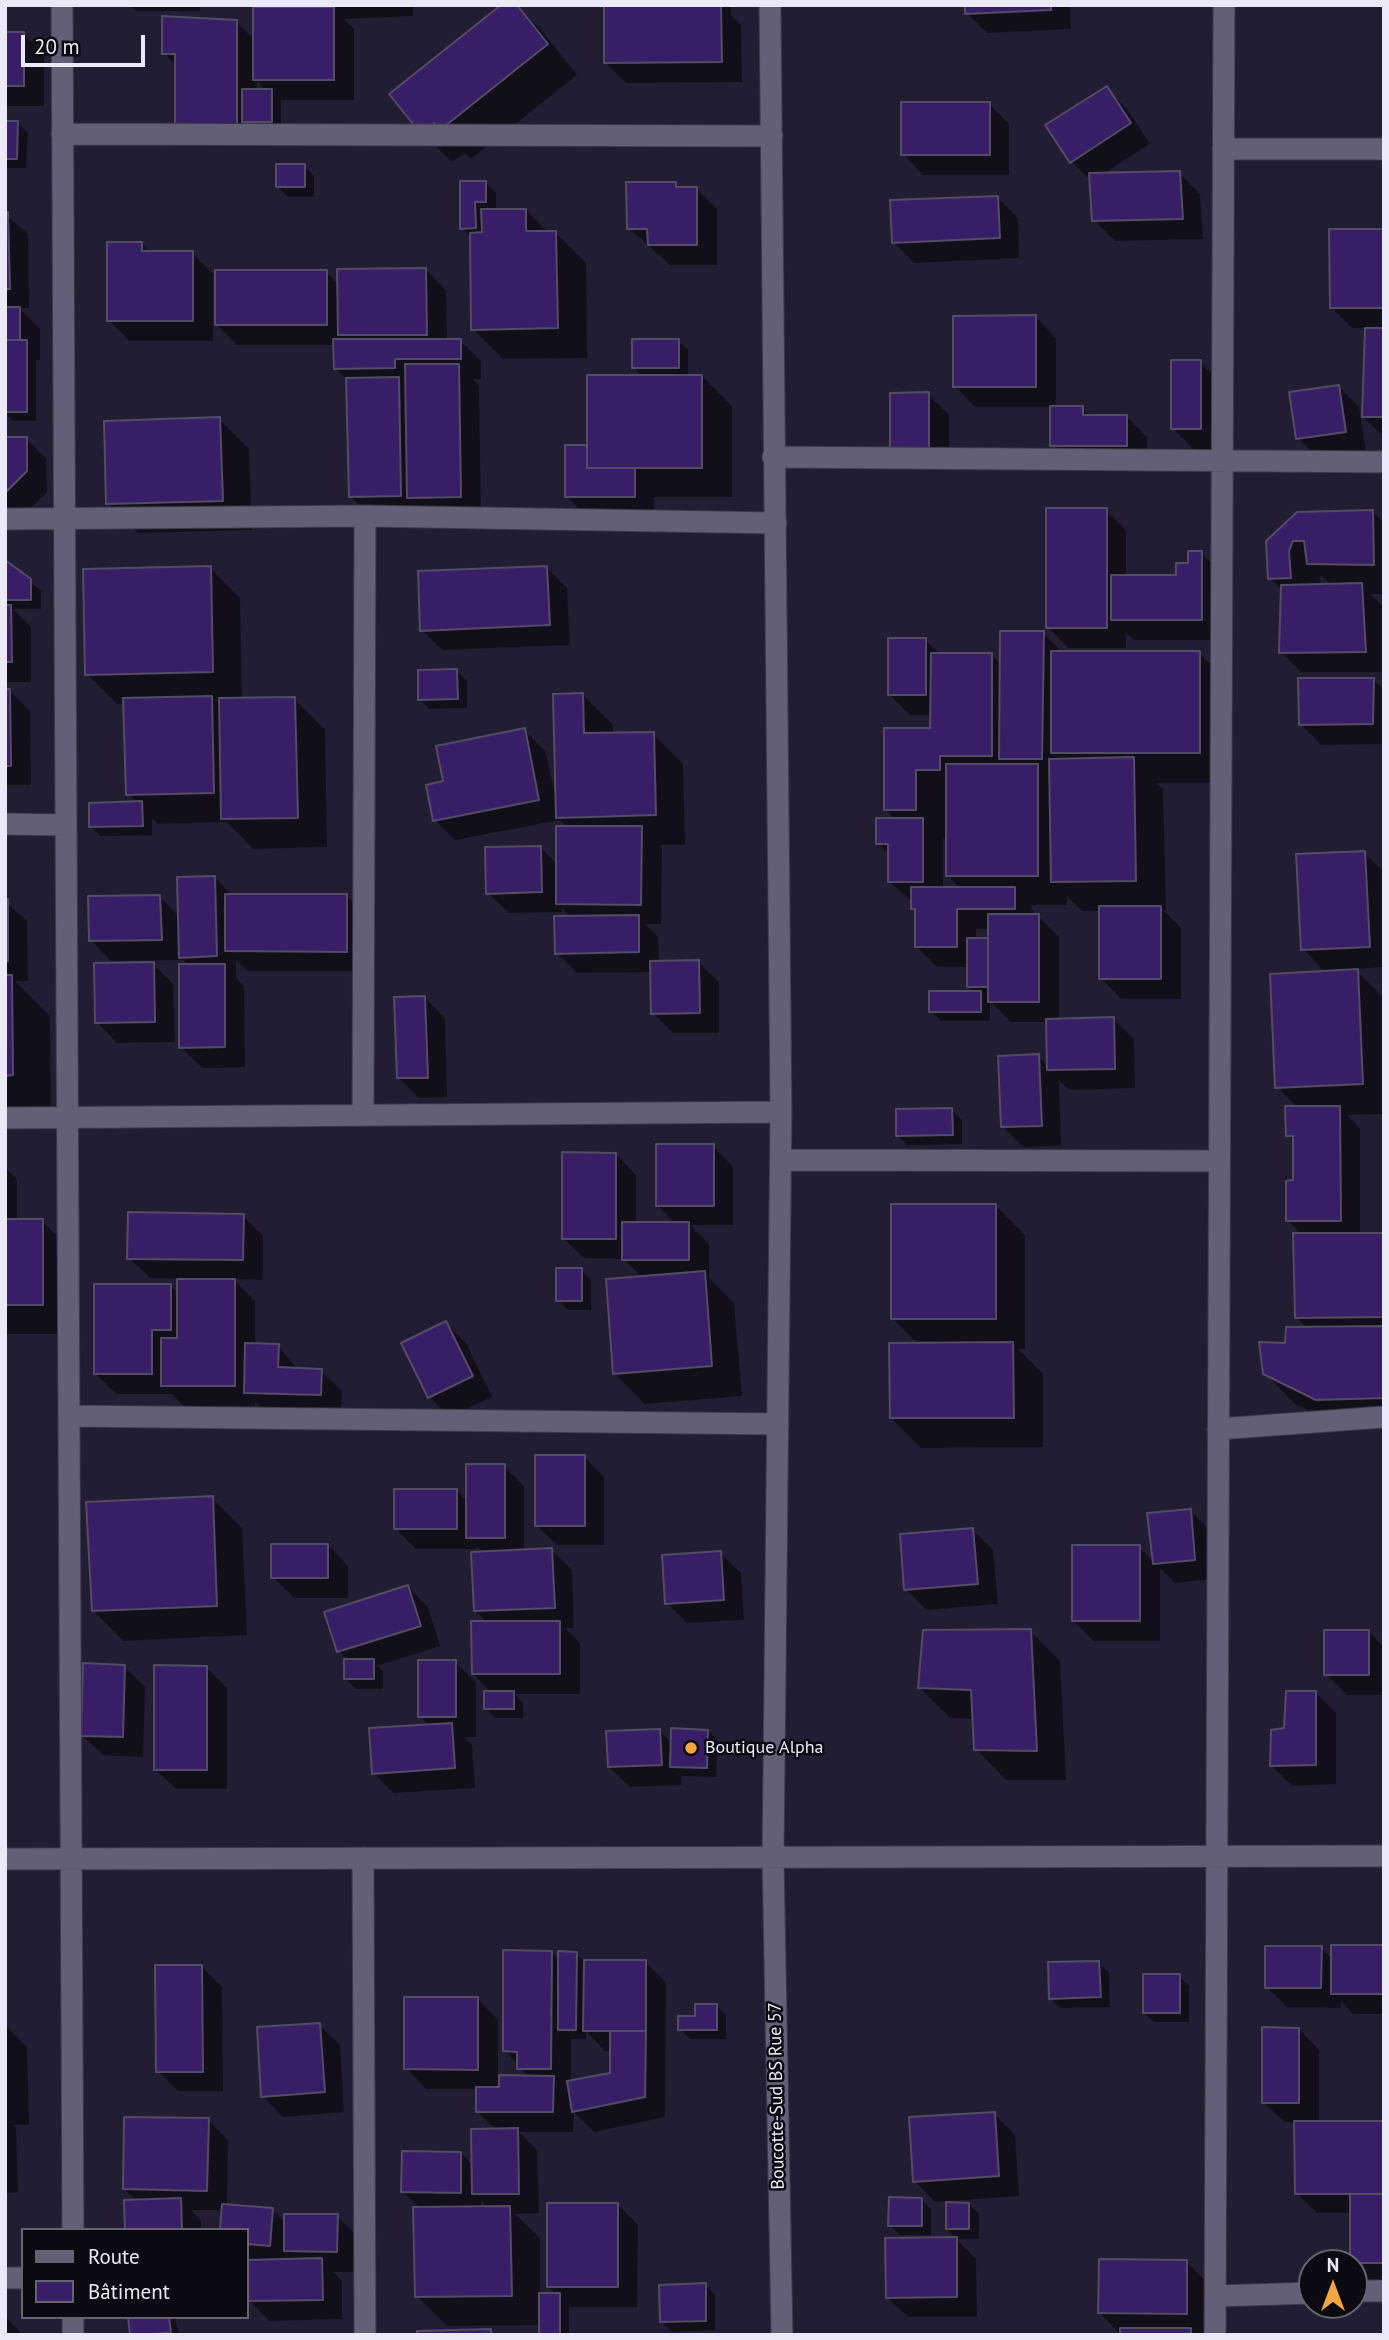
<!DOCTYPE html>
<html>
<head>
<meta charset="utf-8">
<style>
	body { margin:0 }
	#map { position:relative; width:1389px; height:2340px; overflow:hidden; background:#221d32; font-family:"PT Sans",sans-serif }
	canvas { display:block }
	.frame { position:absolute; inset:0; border:7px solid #ebe9f7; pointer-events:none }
	.legend { position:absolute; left:21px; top:2228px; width:228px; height:91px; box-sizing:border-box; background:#0b0912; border:2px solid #65636e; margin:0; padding:9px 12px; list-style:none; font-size:21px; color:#ebe9f7 }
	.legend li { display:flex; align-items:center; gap:14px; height:35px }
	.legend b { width:35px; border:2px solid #65636e }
	.north { position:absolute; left:1298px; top:2249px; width:70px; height:70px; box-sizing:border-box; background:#0b0912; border:2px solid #65636e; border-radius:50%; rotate:0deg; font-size:19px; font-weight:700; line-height:28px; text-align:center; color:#ebe9f7 }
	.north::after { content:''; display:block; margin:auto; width:24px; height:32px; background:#f2a540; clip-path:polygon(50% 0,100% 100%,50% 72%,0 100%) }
	.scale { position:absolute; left:21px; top:35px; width:124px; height:32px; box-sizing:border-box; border:4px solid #ebe9f7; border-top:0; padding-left:9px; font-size:21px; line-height:24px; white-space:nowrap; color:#ebe9f7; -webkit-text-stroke:5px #0b0912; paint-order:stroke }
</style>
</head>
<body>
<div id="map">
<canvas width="1389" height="2340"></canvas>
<div class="frame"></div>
<ul class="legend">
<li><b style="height:9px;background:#645f77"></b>Route</li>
<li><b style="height:19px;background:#381e66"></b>Bâtiment</li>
</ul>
<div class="north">N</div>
<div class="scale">20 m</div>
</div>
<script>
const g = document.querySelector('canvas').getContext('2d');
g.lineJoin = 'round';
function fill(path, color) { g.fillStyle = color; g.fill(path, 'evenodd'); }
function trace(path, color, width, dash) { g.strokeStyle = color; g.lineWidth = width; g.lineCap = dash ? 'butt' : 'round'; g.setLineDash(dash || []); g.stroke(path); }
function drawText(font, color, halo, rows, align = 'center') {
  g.font = font + ' "PT Sans",sans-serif'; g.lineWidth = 5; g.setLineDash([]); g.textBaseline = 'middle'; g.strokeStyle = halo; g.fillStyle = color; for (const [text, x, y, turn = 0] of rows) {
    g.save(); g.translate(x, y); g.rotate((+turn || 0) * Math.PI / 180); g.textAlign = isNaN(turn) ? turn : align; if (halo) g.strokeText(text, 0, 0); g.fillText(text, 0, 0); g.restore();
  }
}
fill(new Path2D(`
	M130,5H200V11H136Z
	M267,5H413V16L344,19L354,29V100H281V131H257V146H198L177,126V67L164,53V18L236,22L255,40L270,9ZM257,81L266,91H257Z
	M516,5L541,30L577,75L471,159L465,153L452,162L422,132Z
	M620,5H731V15L741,25L742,82L626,83L606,63Z
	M967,5H1070L1071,29L987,33L967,13Z
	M5,33H23L44,54V106H5Z
	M1106,88L1127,109L1150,144L1103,174L1179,173L1200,194L1203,239L1115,241L1094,220L1092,182L1071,161Z
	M989,104L1009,124V175H923L903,154Z
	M5,123H18L28,133L26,168H5Z
	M304,166L314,176V197H288L278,187Z
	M462,183H486L496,193V211L526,210L548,232H555L586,263L587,358L503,359L473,329L471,237L462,228Z
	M675,184L679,188H696L717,209V265H670L629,228Z
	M997,197L1018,218L1019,258L914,263L894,242Z
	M5,214L28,234L29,308H19L40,329V360H36V421H13L5,414Z
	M1384,231V437L1363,417L1367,328H1352L1332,308Z
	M141,243L150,253H192L213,274V341H129L109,320Z
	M426,270L446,290L447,341H460L481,361V379H473L479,386L481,517H371L350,496L348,381L335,368V345H237L216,324L326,272L339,285Z
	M1036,317L1056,338V408H1082L1091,416H1126L1147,437V466H1072L1052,445V407H975L955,386Z
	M678,341L688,350V376H702L732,406V497H654V517H587L567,496L589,447L642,376L634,368Z
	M1200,362L1220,382L1221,449H1193L1173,428Z
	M1339,387L1359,407L1366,452L1318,458L1298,438Z
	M928,394L949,415V469H912L892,448Z
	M219,419L249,449L252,530L138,533L108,503Z
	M5,438H26L46,459L47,492L22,517H5Z
	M1106,510L1126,530V577H1177L1201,553L1222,573V640H1134L1126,633V648H1068L1048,627Z
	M1372,511L1384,523V594H1370L1382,605L1384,672H1301L1281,652L1283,591L1270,578L1268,542ZM1321,575L1331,585L1319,586Z
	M5,562L41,591V609H13L31,627V682H5Z
	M210,568L240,598L242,700L294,699L325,729L327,847L253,849L227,822L158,824L152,818V835L101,836L91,826L137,803L128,794L125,704H117L87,674Z
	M547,568L567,588L570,645L442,650L422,630Z
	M1043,633L1063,653H1199L1229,683V783H1157L1163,789L1166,910H1163L1181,928V999H1121L1101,978V911H1082L1067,896V905H1031L1034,916H1038L1059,937V1020L1113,1019L1134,1039L1135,1088L1069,1090L1059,1080L1061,1146L1023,1147L1002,1126L1038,1056L1048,1066V1022H1011L990,1001V1021H941L931,1011L975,993L969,987V967H937L917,947V913L912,908V902L889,881V855L878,843L896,820L885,809L932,730V715H910L890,695L925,640L941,655H992L1001,665ZM943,839H947V875L961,889H943ZM976,929H990V940H976Z
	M457,671L467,681V708L430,709L420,699Z
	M1373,679L1384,690V744L1321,745L1301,724Z
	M5,691H10L30,711L31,785H5Z
	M583,695L613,725V734H653L683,764L685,845H659L662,848L661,924H645L658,937L659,962H698L719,982V1033H673L653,1013L652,972L577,973L557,953L572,918L561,907L562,912L509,913L488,893L540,847L558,865L569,828L560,820L455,840L435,820L445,783L524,730L545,751L558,805Z
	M1364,853L1384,872V967L1354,969L1384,998V1114L1347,1115L1360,1129V1234H1384V1428L1348,1429L1295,1404L1265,1373L1287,1345L1308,1329L1296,1317L1302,1235L1288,1220L1295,1182V1142L1288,1135L1298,1108L1277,1087L1326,973L1303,949Z
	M215,878L232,895H346L367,916V971H247L236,960V978L244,986L245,1067L202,1068L181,1047L189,966L183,960L111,961L91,940L160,897L179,917Z
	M5,901L27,921L28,981H15L50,1016L51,1114H5Z
	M153,964L173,984L175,1042L117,1043L97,1022Z
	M424,997L445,1018L447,1097L419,1098L398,1077Z
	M952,1110L962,1120V1144L907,1145L897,1135Z
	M713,1146L733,1167V1225H690L709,1244V1278L734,1303L742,1396L645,1404L615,1374L642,1278L624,1259L584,1258L563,1238L616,1154L636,1175V1224H676L657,1205Z
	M5,1168L17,1179V1221H42L72,1251V1334H5Z
	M995,1205L1025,1235V1349H1018L1043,1374V1447L921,1448L891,1418L918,1344L893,1319Z
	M243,1216L263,1236V1280L233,1279L255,1301V1345L278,1346L298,1370L321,1371L342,1391L341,1415L266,1413L255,1401V1406H183L172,1394H116L96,1374L171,1286L179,1294V1279L150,1278L129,1258Z
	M581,1270L591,1280V1310H568L558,1300Z
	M446,1323L466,1343L492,1397L450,1417L429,1397Z
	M584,1457L604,1477V1545H557L536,1525Z
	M504,1466L524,1486V1551L551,1550L572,1570L574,1628H565L580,1643V1694H515L523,1703V1718H495L486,1708L492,1693L473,1674L487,1623L475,1610L484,1553L476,1546V1549H416L396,1529L456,1490L468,1502Z
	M212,1498L242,1528L247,1635L123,1641L93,1610Z
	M1190,1510L1210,1531L1215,1579L1175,1583L1160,1568V1641H1094L1073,1621L1139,1547L1154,1562Z
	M973,1530L993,1550L998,1604L927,1610L906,1590Z
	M328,1545L348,1566V1598H294L273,1577Z
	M720,1553L741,1573L744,1620L687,1623L667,1603Z
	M408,1587L428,1607L440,1646L377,1666L383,1671V1689H356L346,1679L349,1661L339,1651Z
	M1030,1631L1060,1661L1066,1780H1006L976,1749L974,1719L950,1718L920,1688Z
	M1368,1631L1384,1647V1695H1347L1326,1674Z
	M455,1662L476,1682V1737H464L472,1745L475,1788L394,1793L373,1773L429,1726L420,1716Z
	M125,1667L145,1687L143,1757L103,1755L82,1735Z
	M206,1667L227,1688V1789H176L155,1769Z
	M1316,1693L1336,1713V1784L1292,1786L1271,1765L1286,1730Z
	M660,1731L672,1743L708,1731L718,1741L716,1777L681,1776L682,1785L630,1787L609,1767Z
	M1384,1947V2014H1353L1341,2001V2008L1287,2007L1267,1987L1321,1948L1333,1960Z
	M551,1952L560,1961L576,1954L584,1961L645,1962L666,1982L665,2117L594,2132L574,2112L573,2132H519L537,2150L539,2213L515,2214L540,2238V2295H557L548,2287L618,2205L638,2225L637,2307H569V2335H541V2325L447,2326L417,2296L421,2209L403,2192L461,2153L473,2166L496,2130L477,2111V2089H426L406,2068L478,1999L498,2020V2077H528L505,2050ZM586,2031L605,2051H612L611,2075L571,2082V2039H586ZM481,2200L489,2208H481Z
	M1099,1963L1109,1973L1110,2007L1060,2008L1050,1998Z
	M202,1967L222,1987L223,2091H178L158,2071Z
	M1179,1976L1189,1986V2022H1154L1144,2013Z
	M716,2005L726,2015V2039H690L680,2029Z
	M5,2025L27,2047L29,2125H13L16,2128L18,2192L5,2193Z
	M319,2025L340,2045L344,2112L283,2117L263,2096Z
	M1299,2029L1319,2050V2123L1384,2122V2283H1372L1352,2263V2213H1317L1296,2193V2122H1284L1263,2102Z
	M994,2114L1015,2135L1019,2196L935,2202L915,2181Z
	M208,2120L228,2140L227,2206L272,2210L286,2224L337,2216L357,2236V2272H333L342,2281V2319L269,2321L249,2300L247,2230L223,2210H191L201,2221V2230H127L137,2201L124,2189Z
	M921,2199L931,2209V2235H900L890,2225Z
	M969,2204L979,2214V2239H957L947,2229Z
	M956,2239L976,2259L977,2317H908L887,2297Z
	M1186,2261L1206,2282V2334L1121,2335L1100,2313Z
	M705,2285L715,2295V2330L672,2332L662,2322Z
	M5,2317H6L23,2335H5Z
	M130,2317H175L179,2335H132Z`), '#0007');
const building = new Path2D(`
	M501,5H517L548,44L440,130L434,123L421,134L389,94Z
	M604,5H721L722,62L604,63Z
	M965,5H1051V10L965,14Z
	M253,7H334V80H253Z
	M162,16L237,20V127H175V54H162Z
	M5,32H24V86H5Z
	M1107,86L1131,123L1070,163L1045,125Z
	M242,89H272V122H242Z
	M901,102H990V155H901Z
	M5,121H18L17,159H5Z
	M276,164H305V187H276Z
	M1180,171L1183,219L1092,221L1089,173Z
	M460,181H486V202H475L476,228L460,229Z
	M626,182H676V187H697V245H648L647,229H627Z
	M998,196L1000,238L892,243L890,200Z
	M481,209H526V231H556L558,328L471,330L470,233L482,232Z
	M5,212H8L10,289H5Z
	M1329,229H1384V308H1330Z
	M107,242H142V251H193V321H107Z
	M426,268L427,335H338L337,269Z
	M215,270H327V325H215Z
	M5,307H20V340H5Z
	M1036,315V387H953V316Z
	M1365,328H1384V417H1362Z
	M333,339H461V359H395V368L334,369Z
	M632,339H679V368H632Z
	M5,340H27V412H5Z
	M1171,360H1201V429H1171Z
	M405,364H459L461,497L407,498Z
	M587,375H702V468H587Z
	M399,377L401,496L349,497L346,378Z
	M1339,385L1346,432L1296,439L1289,392Z
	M929,392V449H890V393Z
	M1050,406H1083V415H1127V446H1050Z
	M220,417L223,501L106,504L104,421Z
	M5,437H27V471L5,493Z
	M565,445H587V468H635V497H565Z
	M1046,508H1107V628H1046Z
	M1373,510L1374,565L1307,564L1304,541H1293L1289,551L1291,578L1268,579L1266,541L1297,512Z
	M1188,551H1202V620H1111V575H1176V563H1188Z
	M5,560L31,579V600H5Z
	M211,566L213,672L85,675L83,569Z
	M547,566L550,625L420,631L418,571Z
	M1362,583L1366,652L1279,653L1281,585Z
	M5,605H11L12,662H5Z
	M1000,631H1044L1042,759H999Z
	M888,638H926V695H888Z
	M1051,651H1200V753H1051Z
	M931,653H992V756H940V770H916V810H884V728H930Z
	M457,669L458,699L418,700V670Z
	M1298,678H1374L1373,724L1299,725Z
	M5,689H10L11,766H5Z
	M583,693L584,733L654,732L656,815L556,818L553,694Z
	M212,696L214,793L126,795L123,698Z
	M295,697L298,818L221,819L219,698Z
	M525,728L539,800L433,821L426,785L443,781L436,746Z
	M1134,757L1136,881L1051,882L1049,759Z
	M946,764H1038V876H946Z
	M142,801L143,826L89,827V803Z
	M876,818H923V882H888V844H876Z
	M556,826H642L641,905L556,904Z
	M541,846L542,892L486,894L485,847Z
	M1365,851L1370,947L1301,950L1296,854Z
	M215,876L217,956L179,958L177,877Z
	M911,887H1015V909H957V947H915V909H911Z
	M225,894H347V952L225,951Z
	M160,895L162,940L89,941L88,896Z
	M5,899H8V961H5Z
	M1099,906H1161V979H1099Z
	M988,914H1039V1002H988Z
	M639,915V952L555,954L554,916Z
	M967,938H988V987H967Z
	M699,960L700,1013L651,1014L650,961Z
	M154,962L155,1022L95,1023L94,963Z
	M179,964H225V1047L179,1048Z
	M1358,969L1363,1084L1275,1088L1270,974Z
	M5,975H12L13,1075L5,1076Z
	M929,991H981V1012H929Z
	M425,996L428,1078H397L394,997Z
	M1114,1017L1115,1069L1047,1070L1046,1019Z
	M1039,1054L1042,1126L1001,1127L998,1056Z
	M1285,1106H1340L1341,1221H1286V1181L1293,1180V1136H1286Z
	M952,1108L953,1135L896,1136V1109Z
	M656,1144H714V1206H656Z
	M562,1152L616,1153V1239H562Z
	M891,1204H996V1319H891Z
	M128,1212L244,1214L243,1260L127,1259Z
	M5,1219H43V1305H5Z
	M622,1222H689V1260H622Z
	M1293,1233H1384V1317L1295,1318Z
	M556,1268H582V1301H556Z
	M705,1271L712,1366L613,1374L606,1279Z
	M177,1279H235V1386H161V1338H177Z
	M94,1284H171V1330H152V1374H94Z
	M446,1321L473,1376L428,1398L401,1343Z
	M1384,1326V1398L1316,1400L1263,1374L1259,1342L1285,1343L1286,1327Z
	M1013,1342L1014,1418H890L889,1343Z
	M245,1343L279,1344L278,1367L322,1369L321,1395L244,1393Z
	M535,1455H585V1526H535Z
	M466,1464H505V1538H466Z
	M394,1489H457V1529H394Z
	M213,1496L217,1606L92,1611L86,1502Z
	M1191,1509L1195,1560L1153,1564L1147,1513Z
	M973,1528L978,1584L904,1590L900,1534Z
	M271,1544H328V1578H271Z
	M1072,1545H1140V1621H1072Z
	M552,1548L555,1608L474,1611L471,1552Z
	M721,1551L724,1600L665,1604L662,1555Z
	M408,1585L421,1626L337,1652L324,1612Z
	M471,1621H560V1674H472Z
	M1031,1629L1037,1751L974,1750L971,1690L918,1688L923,1630Z
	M1324,1630H1369V1675H1324Z
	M344,1659H374V1679H344Z
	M418,1660H456V1717H418Z
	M83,1663L125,1665L123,1737L81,1736Z
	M154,1665L207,1666V1770H154Z
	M484,1691H514V1709H484Z
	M1286,1691H1316V1765L1270,1766L1271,1730L1284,1728Z
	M452,1723L455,1768L372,1774L369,1728Z
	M671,1728L708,1730L707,1768L670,1767Z
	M660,1729L662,1765L608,1767L606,1731Z
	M1331,1945H1384V1994H1331Z
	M1265,1946H1322L1321,1988H1265Z
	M503,1950L552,1951L551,2069H517V2052L503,2051Z
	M558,1951L577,1952L576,2030H558Z
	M584,1960H646V2031H583Z
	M1099,1961L1101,1997L1049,1999L1048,1962Z
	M155,1965H202L203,2072H156Z
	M1143,1974H1180V2013H1143Z
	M404,1997H478V2070L404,2069Z
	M695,2004H717V2030H678V2016H695Z
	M320,2023L325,2092L261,2097L257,2027Z
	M1262,2027L1299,2028V2103H1262Z
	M610,2031H646L645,2097L572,2112L567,2081L610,2073Z
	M499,2075L554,2076L553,2112H476V2087H499Z
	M995,2112L999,2176L913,2182L909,2117Z
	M124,2117L209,2118L207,2191L123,2189Z
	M1294,2121H1384V2194H1295Z
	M518,2128L519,2194H472L471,2129Z
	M402,2151L461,2152V2193L401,2192Z
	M1350,2194H1384V2263H1350Z
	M889,2197L922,2198V2226H888Z
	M181,2198L182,2230H125L124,2200Z
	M946,2202L969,2203V2229H946Z
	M547,2203H618V2287H547Z
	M222,2204L273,2208L270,2246L247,2244V2230H220Z
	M510,2206L512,2296L415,2297L413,2207Z
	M284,2214H338L337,2252L284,2251Z
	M957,2237V2297L886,2298L885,2238Z
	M322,2258L323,2300L247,2301V2260Z
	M1099,2259L1187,2260V2314L1098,2313Z
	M706,2283V2321L660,2322L659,2285Z
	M539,2293H560V2335H539Z
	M128,2317H169L171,2333L130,2335Z
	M1120,2328H1191V2335H1120Z
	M491,2329V2335H417V2331Z`);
fill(building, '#381e66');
trace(building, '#524c64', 2);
const minor = new Path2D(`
	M62,5L73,2230
	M770,5L781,1112L773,1858L782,2335
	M62,134L772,136
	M1223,149H1384
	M773,457L1384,462
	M5,519L365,516L776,523
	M5,824L66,825
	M363,1113L365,516
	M5,1118L781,1112
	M781,1160L1219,1161
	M69,1416L778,1424
	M1218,1429L1384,1417
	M363,1858L365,2335
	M5,1859L1384,1856
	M5,2278H23
	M1354,2291H1384
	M1215,2296L1312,2293
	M73,2317V2335
	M1215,2335L1224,5`);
trace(minor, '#3d394a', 23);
trace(minor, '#645f77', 21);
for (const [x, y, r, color] of [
	[691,1748,7,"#f2a540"]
]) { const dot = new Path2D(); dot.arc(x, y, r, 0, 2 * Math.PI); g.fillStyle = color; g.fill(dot); trace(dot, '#0b0912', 2.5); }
drawText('18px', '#ebe9f7', '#0b0912', [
	["Boutique Alpha",705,1748]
], 'left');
drawText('18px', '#ebe9f7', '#0b0912', [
	["Boucotte-Sud BS Rue 57",777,2096,-91]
]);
</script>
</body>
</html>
